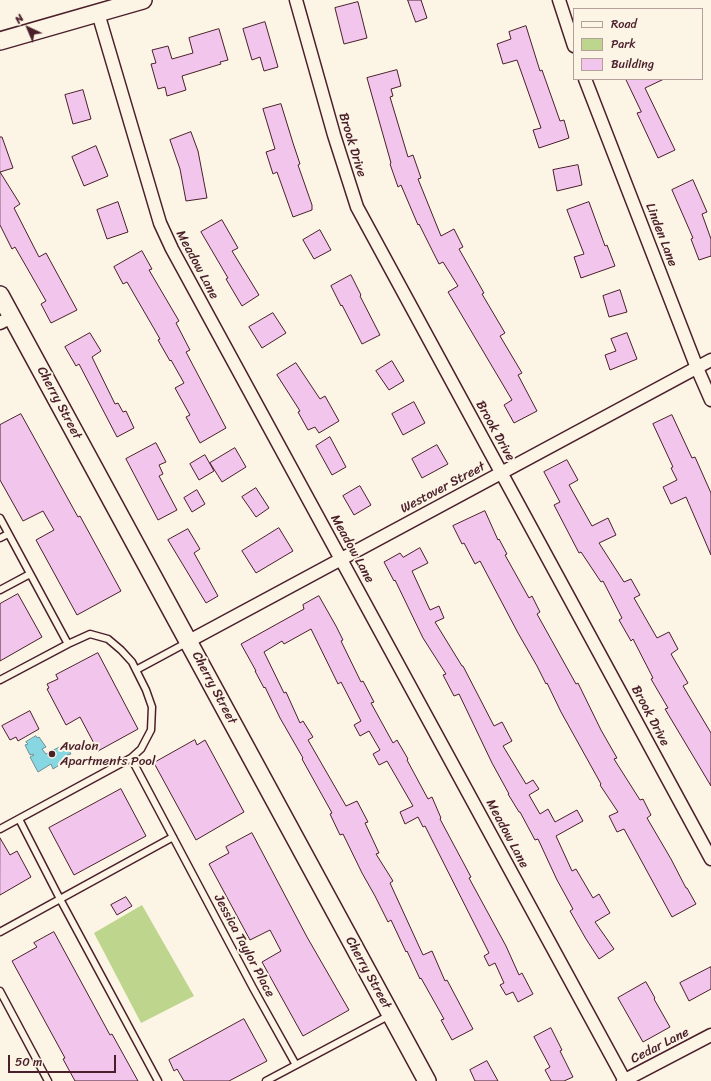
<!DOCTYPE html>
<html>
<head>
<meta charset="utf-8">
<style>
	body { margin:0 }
	#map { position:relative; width:711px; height:1081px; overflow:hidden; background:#fcf5e5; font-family:Sriracha,sans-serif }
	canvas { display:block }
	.legend { position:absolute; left:573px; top:8px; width:130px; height:72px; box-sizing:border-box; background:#fcf5e5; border:1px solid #b59f9b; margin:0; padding:5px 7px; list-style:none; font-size:12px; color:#4a1f2b }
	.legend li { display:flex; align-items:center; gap:8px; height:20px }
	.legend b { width:20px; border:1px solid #b59f9b }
	.north { position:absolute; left:8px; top:8px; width:40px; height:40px; -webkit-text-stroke:3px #fcf5e5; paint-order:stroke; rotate:316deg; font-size:11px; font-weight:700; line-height:16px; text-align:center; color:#4a1f2b }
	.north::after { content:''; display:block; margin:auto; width:14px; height:18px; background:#4a1f2b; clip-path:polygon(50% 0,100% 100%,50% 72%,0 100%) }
	.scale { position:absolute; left:8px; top:1055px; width:108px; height:18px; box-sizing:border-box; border:2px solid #4a1f2b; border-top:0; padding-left:5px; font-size:12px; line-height:14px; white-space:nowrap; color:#4a1f2b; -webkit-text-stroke:3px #fcf5e5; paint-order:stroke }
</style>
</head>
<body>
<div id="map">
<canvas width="711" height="1081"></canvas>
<ul class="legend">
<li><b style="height:5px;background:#fcf5e5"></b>Road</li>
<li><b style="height:11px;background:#bdd58c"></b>Park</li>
<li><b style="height:11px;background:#f2c6ec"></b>Building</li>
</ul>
<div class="north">N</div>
<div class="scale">50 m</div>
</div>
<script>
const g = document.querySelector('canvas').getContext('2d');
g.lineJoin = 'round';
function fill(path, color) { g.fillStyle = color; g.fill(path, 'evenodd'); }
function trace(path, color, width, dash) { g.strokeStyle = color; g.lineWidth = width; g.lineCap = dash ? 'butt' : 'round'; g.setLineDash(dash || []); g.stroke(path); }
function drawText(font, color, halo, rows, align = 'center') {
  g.font = font + ' Sriracha,sans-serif'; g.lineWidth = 4; g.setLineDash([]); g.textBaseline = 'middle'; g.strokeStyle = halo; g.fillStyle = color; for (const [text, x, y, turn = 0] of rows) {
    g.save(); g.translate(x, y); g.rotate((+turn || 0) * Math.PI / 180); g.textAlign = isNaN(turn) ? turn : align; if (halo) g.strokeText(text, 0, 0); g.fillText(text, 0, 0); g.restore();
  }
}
fill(new Path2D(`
	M142,905L194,996L141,1023L94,933Z`), '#bdd58c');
const water = new Path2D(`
	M36,736L37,738L39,737L46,747L42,749L46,754L65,744L71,754L67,755L69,759L53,769L51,764L38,772L30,757L34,755L33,754L30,755L25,745L28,744L26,742Z`);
fill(water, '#87d7e3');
trace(water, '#6f8d99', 1);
const building = new Path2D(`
	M408,0H421L427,18L416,22Z
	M358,2L367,38L344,44L335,8Z
	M265,22L278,67L264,71L260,57L252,60L243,29Z
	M526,26L540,71L542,70L560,121L564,120L569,138L539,148L533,130L541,128L517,60L503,64L497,44L511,39L509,32Z
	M219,29L228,60L220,62L221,64L182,76L186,90L167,96L165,87L158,89L151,64L156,63L152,50L168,46L172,59L193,53L189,38Z
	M397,70L401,86L391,89L393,96L390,97L408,157L413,155L421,178L418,179L441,236L454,229L463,247L459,249L484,293L482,294L505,333L500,336L522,373L518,375L537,411L514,423L504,405L512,400L448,292L458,286L443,262L439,264L419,224L418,225L401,185L398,187L390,164L391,163L367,78Z
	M626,79H664L645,88L675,150L658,158L637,113L641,112Z
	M83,90L91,119L73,124L65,95Z
	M281,104L293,143L300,164L298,165L312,205V210L293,217L277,172L273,174L266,152L275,149L263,109Z
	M191,132L198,151L207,198L186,201L180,169L170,140Z
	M0,137H2L13,168L0,172Z
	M96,146L108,176L84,186L72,157Z
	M578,165L582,185L557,191L553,170Z
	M0,172L20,204L14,208L39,257L46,253L77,310L51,323L41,304L46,301L15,247L12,249L0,225Z
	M693,180L707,212L702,214L711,239V256L699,260L691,239L693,238L672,190Z
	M118,202L128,232L107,239L97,210Z
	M589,202L605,246L607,245L615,266L581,278L574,257L584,254L567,210Z
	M222,220L238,248L232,251L259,295L242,306L226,279L228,278L201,232Z
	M320,230L331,250L314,259L303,240Z
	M142,251L152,269L149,270L179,321L176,323L190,350L186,352L226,428L200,443L186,417L190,415L175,388L184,383L171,360L170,361L158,340L160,339L127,282L123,284L114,267Z
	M351,275L361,295L360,296L380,335L362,344L342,305L341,306L331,286Z
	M620,290L627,312L609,317L603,296Z
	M273,313L286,333L262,348L249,327Z
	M90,333L101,351L92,357L115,404L118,403L123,412L126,411L134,428L117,437L79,364L76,366L65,347Z
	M627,333L637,359L610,370L605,355L616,351L611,339Z
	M392,361L404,381L389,390L376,371Z
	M296,363L320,399L325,396L339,421L319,433L315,427L308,430L298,412L300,411L277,375Z
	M414,402L425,423L403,435L392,414Z
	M21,414L78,517L80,516L121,591L77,615L36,540L54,530L43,511L23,521L0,480V425Z
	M672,415L692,458L695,457L711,493V555L686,497L671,504L663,487L677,480L671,468L673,467L653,424Z
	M330,437L346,467L332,475L316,446Z
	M156,443L166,462L159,465L163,474L159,476L177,510L158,520L126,459Z
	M437,445L448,464L422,478L412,459Z
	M235,448L246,467L222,482L210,463Z
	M205,455L214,471L199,480L190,464Z
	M567,460L578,480L569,485L592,526L608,518L616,535L599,543L624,582L631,579L640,595L634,598L657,638L669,632L678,649L671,654L688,683L683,686L711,733V786L665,709L668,708L651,679L653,678L633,639L631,641L619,620L622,618L603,581L601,582L581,552L579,553L554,505L560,502L544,472Z
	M360,486L371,505L354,515L343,496Z
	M256,488L269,508L256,517L242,497Z
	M197,490L205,504L192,512L184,498Z
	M485,511L498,540L499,539L507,554L505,555L529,598L532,596L540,612L537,614L576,684L578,683L601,730L617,758L614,759L640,800L643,799L651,815L647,818L671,859L686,888H687L696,904L672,917L624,829L617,832L609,816L618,812L600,785L601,784L561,712L547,683L546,684L537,666L518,633L480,561L475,564L464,543L462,544L453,526Z
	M279,528L293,551L256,573L242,551Z
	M188,529L200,549L194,553L218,596L206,603L168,540Z
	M420,548L428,563L412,571L430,610L439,606L444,618L435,622L462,666H463L494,726L502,722L512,741L503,746L526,784L533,780L539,789L529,795L540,814L548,809L555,822L577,810L583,821L556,836L572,871L576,869L593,898L599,894L610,913L595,922L614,949L599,959L586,939L570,911L573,909L557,880L538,839L535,840L520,812H519L508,794H509L492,763L459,694L454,696L443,675L446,674L423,638L395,580L394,581L384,562L400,553L403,557Z
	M18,594L42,637L0,661V604Z
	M319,596L336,626L343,640L341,641L361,682L363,681L374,702L371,703L393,743L397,740L408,759L407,760L428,799L432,797L441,818L440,819L471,877L469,878L506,946L519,975L522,973L533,994L518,1002L513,992L506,995L500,985L504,983L495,963L489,966L484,956L489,953L425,826L423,827L418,817L405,824L400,812L413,806L387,761L379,765L373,754L380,750L369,731L360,736L354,725L361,721L341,682L338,684L311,629L284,644L282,641L264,652L284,693L286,692L300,723L303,721L313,737L308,740L346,806L357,801L368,822L365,823L379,853L376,854L393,881L390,883L423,955L432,951L445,981L447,980L473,1029L452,1040L441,1020L444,1019L421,978L420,979L407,951L406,952L391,920L388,922L375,896L362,873L343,834L340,835L330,814L332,813L302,759L303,758L280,718L265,687L264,688L255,671H256L241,644L304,609L303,605Z
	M98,653L138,729L98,751L80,717L66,725L47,689L49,688L47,684L58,679L56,675Z
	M30,711L39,729L18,741L16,737L10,740L2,726Z
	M195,740L197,745L205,740L244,812L196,840L154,763Z
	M121,789L146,836L74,875L49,828Z
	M252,833L307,937L349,1010L303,1036L262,962L281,951L270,930L250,940L209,864L229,853L226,847Z
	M0,838L10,855L17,851L31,877L0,895Z
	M126,897L132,906L117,915L111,905Z
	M54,932L110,1035L112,1034L138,1081H75L63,1059L65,1058L12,961L37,947L34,943Z
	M711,967V989L689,1001L680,983Z
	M646,982L655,998L654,999L670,1027L643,1042L618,998Z
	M244,1019L267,1061L229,1081H184L177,1069L174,1071L169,1060Z
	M551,1028L562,1050L560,1051L573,1077L564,1081H551L545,1070L550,1067L534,1037Z
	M487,1061L498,1081H475L470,1070Z`);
fill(building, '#f2c6ec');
trace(building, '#4a1f2b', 1);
const lane = new Path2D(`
	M0,518L68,644
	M0,538L8,534
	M0,590L30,574
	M136,670L188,642
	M0,680L68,644L90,634L108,639L121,650L132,662L146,690L152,707L151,730L141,749L131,758L0,829
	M131,758L253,988L296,1065
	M19,819L60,899L158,1081
	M0,932L173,837
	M0,991L48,1081
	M266,1081L390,1015`);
const street = new Path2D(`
	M296,0L334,135L357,207L711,859
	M559,0L574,46
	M98,13L160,223L172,249L625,1081
	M585,79L697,368L711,400
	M0,323L12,317
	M189,641L711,360
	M623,1081L711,1035`);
const secondary = new Path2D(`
	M0,41L143,0
	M0,295L427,1081`);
trace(lane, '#4a1f2b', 9);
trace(street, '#4a1f2b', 15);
trace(secondary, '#4a1f2b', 20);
trace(lane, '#fcf5e5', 6);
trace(street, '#fcf5e5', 12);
trace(secondary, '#fcf5e5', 17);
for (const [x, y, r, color] of [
	[52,754,4,"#4a1f2b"]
]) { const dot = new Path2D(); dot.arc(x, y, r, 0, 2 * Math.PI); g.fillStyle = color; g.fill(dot); trace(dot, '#fcf5e5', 1.5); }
drawText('13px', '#4a1f2b', '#fcf5e5', [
	["Brook Drive",352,145,73],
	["Linden Lane",661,235,69],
	["Meadow Lane",197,265,62],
	["Cherry Street",59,403,62],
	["Brook Drive",495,431,61],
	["Westover Street",443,488,-28],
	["Meadow Lane",352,549,61],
	["Cherry Street",214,688,62],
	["Brook Drive",650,716,62],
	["Meadow Lane",507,834,62],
	["Jessica Taylor Place",244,946,62],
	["Cherry Street",368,973,61],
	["Cedar Lane",660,1046,-27]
]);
drawText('13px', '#4a1f2b', '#fcf5e5', [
	["Avalon",60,747],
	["Apartments Pool",60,762]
], 'left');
</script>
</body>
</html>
